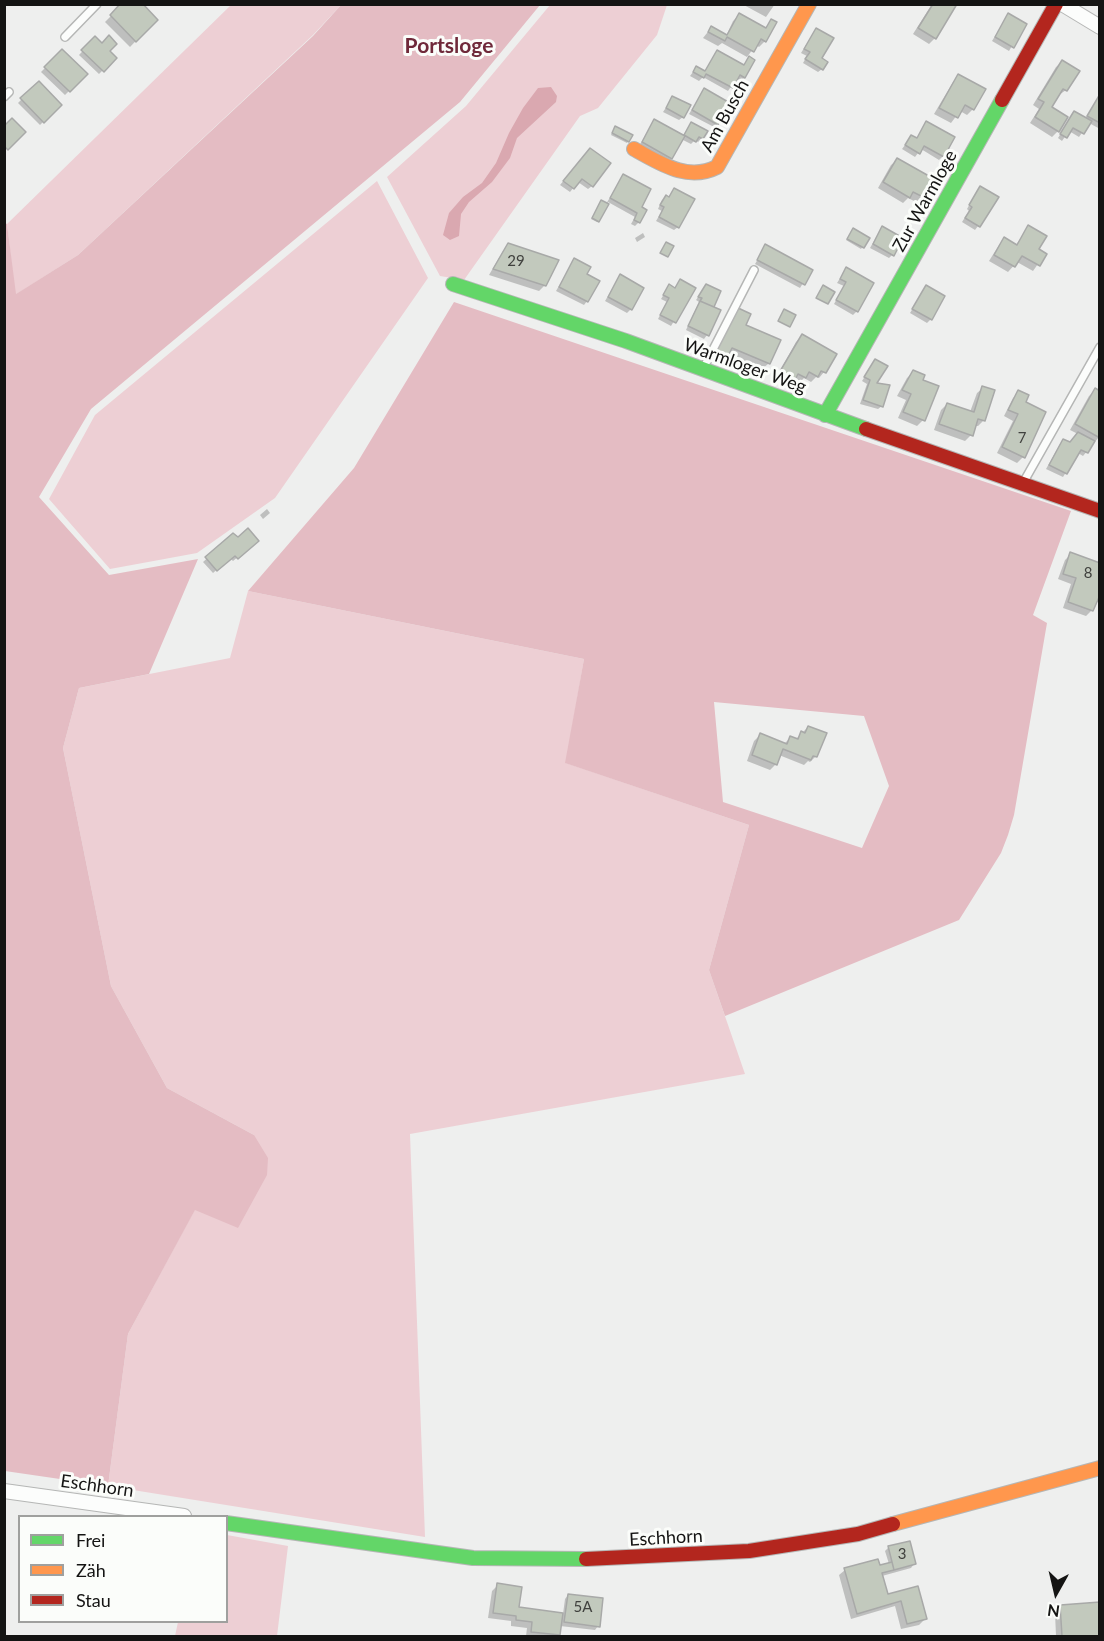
<!DOCTYPE html>
<html>
<head>
<meta charset="utf-8">
<style>
	body { margin:0 }
	#map { position:relative; width:1104px; height:1641px; overflow:hidden; background:#eeefee; font-family:Lato,sans-serif }
	canvas { display:block }
	.frame { position:absolute; inset:0; border:6px solid #141413; pointer-events:none }
	.legend { position:absolute; left:18px; top:1515px; width:210px; height:108px; box-sizing:border-box; background:#fbfdfa; border:2px solid #9fa09e; margin:0; padding:8px 10px; list-style:none; font-size:18px; color:#141413 }
	.legend li { display:flex; align-items:center; gap:12px; height:30px }
	.legend b { width:30px; border:2px solid #9fa09e }
	.north { position:absolute; left:1026px; top:1563px; width:60px; height:60px; -webkit-text-stroke:4px #fbfdfa; paint-order:stroke; rotate:188deg; font-size:16px; font-weight:700; line-height:24px; text-align:center; color:#141413 }
	.north::after { content:''; display:block; margin:auto; width:21px; height:27px; background:#141413; clip-path:polygon(50% 0,100% 100%,50% 72%,0 100%) }
</style>
</head>
<body>
<div id="map">
<canvas width="1104" height="1641"></canvas>
<div class="frame"></div>
<ul class="legend">
<li><b style="height:8px;background:#63d668"></b>Frei</li>
<li><b style="height:8px;background:#ff974d"></b>Zäh</li>
<li><b style="height:8px;background:#b3261e"></b>Stau</li>
</ul>
<div class="north">N</div>
</div>
<script>
const g = document.querySelector('canvas').getContext('2d');
g.lineJoin = 'round';
function fill(path, color) { g.fillStyle = color; g.fill(path, 'evenodd'); }
function trace(path, color, width, dash) { g.strokeStyle = color; g.lineWidth = width; g.lineCap = dash ? 'butt' : 'round'; g.setLineDash(dash || []); g.stroke(path); }
function drawText(font, color, halo, rows, align = 'center') {
  g.font = font + ' Lato,sans-serif'; g.lineWidth = 6; g.setLineDash([]); g.textBaseline = 'middle'; g.strokeStyle = halo; g.fillStyle = color; for (const [text, x, y, turn = 0] of rows) {
    g.save(); g.translate(x, y); g.rotate((+turn || 0) * Math.PI / 180); g.textAlign = isNaN(turn) ? turn : align; if (halo) g.strokeText(text, 0, 0); g.fillText(text, 0, 0); g.restore();
  }
}
fill(new Path2D(`
	M231,5H341L313,35L78,255L15,295L7,224Z
	M550,5H667L657,35L598,108L580,116L464,280L440,276L387,177L466,106Z
	M377,181L428,278L275,498L197,553L110,569L49,499L95,415Z
	M248,591L584,659L566,763L749,825L709,970L745,1074L410,1134L425,1537L108,1486L128,1334L195,1209L254,1135L167,1088L111,986L63,748L79,688L230,658Z
	M227,1535L288,1546L277,1636H175L178,1622H226Z`), '#edcfd4');
fill(new Path2D(`
	M341,5H540L460,102L91,409L39,497L109,575L198,559L149,674L79,688L63,748L111,986L167,1088L254,1135L268,1158L267,1175L238,1228L195,1210L128,1334L108,1486L5,1471V223L7,224L16,294L78,255L313,36Z
	M454,302L1071,511L1033,615L1047,623L1014,815L1008,835L1001,853L959,920L725,1016L709,970L749,825L565,763L584,659L248,591L354,468ZM714,702L864,716L889,786L862,848L723,802Z`), '#e4bcc3');
fill(new Path2D(`
	M551,87L557,96L556,102L517,138L510,158L492,182L469,202L461,214L459,236L450,240L443,235L449,213L463,197L482,183L496,163L509,133L523,108L538,88Z`), '#daa8b0');
fill(new Path2D(`
	M123,4L156,20L130,47L105,22Z
	M742,4H775L766,17Z
	M932,4H955L935,38L929,44L913,34Z
	M739,15L764,29L771,21L765,41L759,47L756,45L747,57L722,43L718,46L703,38L711,28L726,36L733,21Z
	M1008,15L1025,24L1009,51L992,41Z
	M816,29L822,69L818,72L803,63L807,56L801,53Z
	M95,38L115,58L99,74L79,55Z
	M62,51L86,74L65,95L41,72Z
	M717,52L743,66L749,58L753,60L744,78L740,81L736,79L728,91L703,77L699,81L690,76L696,68L704,73Z
	M1062,62L1066,90L1059,95L1050,107L1058,131L1052,137L1030,123L1039,109L1033,105L1056,67Z
	M959,76L973,109L967,115L960,111L951,123L934,114L953,82Z
	M38,83L60,105L40,125L18,103Z
	M704,90L717,124L714,127L689,114Z
	M1100,95V129L1089,123L1079,137L1069,131L1062,141L1058,138L1074,112L1085,119Z
	M673,97L683,117L679,120L663,112Z
	M654,121L682,137L691,123L702,138L698,142L695,140L691,144L681,139L668,162L639,146Z
	M927,123L943,156L939,160L921,149L915,157L902,149L911,137L916,139Z
	M614,129L631,136L627,143L611,135Z
	M586,154L592,186L588,189L578,182L570,192L560,185Z
	M897,160L934,181L924,198L918,203L908,198L903,203L878,188L891,165Z
	M623,176L640,207L639,222L635,226L631,224L635,217L608,202L598,221L597,222L591,219L600,203L606,204Z
	M675,190L678,227L674,230L656,221L662,211L658,209L662,200L666,197L668,198Z
	M977,191L978,226L975,230L962,222L969,211L967,209Z
	M1029,227L1037,250L1045,254L1033,271L1017,262L1008,272L989,261L999,245L1005,239L1015,246Z
	M852,231L868,238L861,249L846,240Z
	M879,232L892,255L889,258L870,248Z
	M643,233L645,237L637,242L635,238Z
	M509,245L545,285L539,291L489,275L503,251Z
	M766,246L811,270L800,288L755,264Z
	M574,260L585,275L587,301L584,305L556,291Z
	M846,269L857,311L853,315L834,304L844,286L837,283Z
	M620,276L631,309L627,313L605,301Z
	M680,281L694,288L671,326L658,319L667,302L661,299L669,286L674,289Z
	M706,286L707,335L704,339L686,330L699,302L696,300Z
	M926,287L931,319L927,323L910,313Z
	M731,315L744,325L779,341L768,364L762,369L727,354L719,363L710,359Z
	M802,336L824,372L819,378L816,377L811,382L804,378L799,383L794,380L787,387L775,380L796,342Z
	M875,361L874,384L882,406L878,409L860,404L867,384L862,381Z
	M913,372L921,381L923,420L917,426L898,418L906,400L897,396L907,378Z
	M983,388L984,420L978,426H975L971,435L965,441L934,430L941,410L947,404L970,412L977,393Z
	M1095,390L1099,437L1083,456L1078,453L1063,477L1046,469L1060,444L1063,441L1070,444L1078,434L1070,430L1089,396Z
	M1019,392L1023,457L1017,463L997,453L1013,421L1004,416L1013,398Z
	M267,509L270,513L263,519L260,515Z
	M233,535L238,539L257,541L233,561L230,558L213,573L203,562Z
	M1071,554L1100,564V602L1095,601L1092,610L1086,616L1063,608L1071,584L1058,579L1065,560Z
	M808,727L816,756L810,762L808,761L804,765L779,755L776,764L770,770L747,761L754,741L760,735L784,744L790,738L795,740Z
	M889,1547L914,1564L911,1568L882,1576L887,1596L917,1588L925,1619L919,1625L901,1629L895,1606L851,1619L839,1575L845,1570L889,1564L885,1551Z
	M498,1585L518,1608L563,1614L565,1599L568,1595L598,1626L595,1630L560,1626L557,1636H526L527,1628L511,1626V1621L488,1618L492,1591Z
	M1100,1604V1636H1056L1055,1613L1060,1607Z`), '#0003');
const building = new Path2D(`
	M120,4H143L158,20L136,42L110,15Z
	M957,4L936,39L918,28L933,4Z
	M739,13L766,28L771,19L777,22L766,42L761,39L754,52L727,37L725,41L708,32L711,26L727,35Z
	M1008,13L1027,24L1014,48L995,37Z
	M816,28L834,38L822,58L828,62L823,70L805,59L810,52L804,49Z
	M109,35L117,44L110,51L117,58L104,72L81,50L95,36L102,43Z
	M62,49L88,74L70,92L44,67Z
	M717,50L744,65L749,56L755,60L745,78L740,75L733,88L706,74L704,78L693,72L696,66L705,71Z
	M1062,60L1080,71L1067,91L1063,89L1052,107L1068,117L1059,132L1035,117L1044,102L1038,99Z
	M958,74L986,89L974,110L965,105L958,118L939,108Z
	M39,81L62,105L44,123L20,98Z
	M704,88L730,103L718,125L692,110Z
	M1100,94V123L1087,116Z
	M672,96L691,105L684,118L666,108Z
	M1074,111L1092,121L1084,134L1073,128L1067,138L1060,134Z
	M12,118L26,132L8,150L4,146V126Z
	M654,119L685,136L672,159L642,142Z
	M926,121L955,137L944,157L924,146L920,154L905,145L911,135L917,138Z
	M691,122L708,131L703,139L699,137L696,142L684,135Z
	M615,126L633,135L629,142L612,133Z
	M590,148L611,163L593,187L582,179L574,189L563,181Z
	M897,158L936,180L925,198L913,192L910,198L883,182Z
	M623,174L651,189L642,207L647,210L640,223L634,220L637,213L610,198Z
	M980,186L999,197L980,227L965,218L972,207L969,205Z
	M674,188L695,199L679,228L659,217L664,207L660,205L666,195L669,197Z
	M601,200L609,204L599,222L592,218Z
	M1028,225L1047,236L1039,249L1047,254L1040,266L1022,256L1015,267L994,255L1004,237L1017,245Z
	M882,226L903,238L894,256L873,244Z
	M853,228L870,238L864,248L847,239Z
	M666,242L674,246L668,257L660,253Z
	M508,243L559,260L546,286L493,269Z
	M765,244L813,270L805,285L757,260Z
	M574,258L591,267L587,274L600,281L588,302L559,287Z
	M846,267L874,283L858,312L836,300L846,282L840,279Z
	M620,274L644,288L632,310L608,297Z
	M680,279L696,288L676,323L660,315L669,298L663,295L669,284L675,288Z
	M706,284L721,291L714,307L700,301L702,298L698,297Z
	M823,285L835,292L828,304L816,298Z
	M926,285L945,296L932,320L912,309Z
	M700,301L721,310L709,336L688,326Z
	M736,307L751,314L746,325L781,340L770,364L732,348L727,358L714,353Z
	M784,309L796,315L790,327L778,321Z
	M802,334L837,354L826,373L821,371L818,377L809,372L806,378L798,374L794,382L779,373Z
	M875,359L888,366L877,383L890,385L883,407L863,400L870,380L864,377Z
	M913,370L925,375L923,380L939,386L925,421L903,412L911,394L902,390Z
	M982,386L995,390L985,421L978,419L973,436L939,424L947,403L974,412Z
	M1095,388L1100,391V438L1075,424Z
	M1018,390L1029,395L1026,402L1046,412L1025,458L1002,447L1018,414L1008,410Z
	M1078,432L1095,441L1088,453L1081,450L1067,474L1049,465L1063,439L1070,442Z
	M248,528L259,541L238,559L235,556L217,571L205,557L233,533L238,537Z
	M1070,552L1100,563V595L1093,611L1068,602L1076,578L1063,574Z
	M808,726L827,733L817,757L813,756L811,760L783,749L777,765L752,755L760,733L787,744L790,736L798,739L801,731L805,733Z
	M910,1541L916,1564L894,1570L888,1546Z
	M878,1559L880,1565L892,1562L894,1570L882,1573L888,1594L918,1586L927,1619L907,1624L901,1601L857,1614L844,1568Z
	M497,1583L522,1587L519,1607L563,1613L560,1635L531,1632L532,1622L516,1620V1616L493,1613Z
	M568,1594L603,1598L600,1627L564,1622Z
	M1100,1602V1636H1062L1060,1605Z`);
fill(building, '#c2c9bd');
trace(building, '#a8a9a8', 1.5);
const lane = new Path2D(`
	M65,37L97,4
	M4,97L9,92
	M704,367L754,270
	M1023,483L1100,347`);
const street = new Path2D(`
	M1062,4L1100,27
	M4,1491L184,1516`);
const fast = new Path2D(`
	M453,284L626,341L866,429
	M825,415L1002,100
	M226,1523L473,1558L586,1559`);
const slow = new Path2D(`
	M634,149C660,163 687,182 717,167L809,4
	M893,1524L1100,1468`);
const jam = new Path2D(`
	M1002,100L1056,4
	M866,429L1100,511
	M586,1559L749,1551L858,1534L893,1524`);
trace(lane, '#b5b6b5', 10);
trace(street, '#b5b6b5', 16);
trace(fast, '#b5b6b5', 16);
trace(slow, '#b5b6b5', 16);
trace(jam, '#b5b6b5', 16);
trace(lane, '#fcfdfc', 7);
trace(street, '#fcfdfc', 14);
trace(fast, '#63d668', 14);
trace(slow, '#ff974d', 14);
trace(jam, '#b3261e', 14);
drawText('15px', '#40413e', null, [
	["29",516,261],
	["7",1022,438],
	["8",1088,573],
	["3",902,1554],
	["5A",583,1607]
]);
drawText('18px', '#141413', '#fbfdfa', [
	["Am Busch",725,116,-61],
	["Zur Warmloge",925,201,-61],
	["Warmloger Weg",745,366,20],
	["Eschhorn",97,1486,8],
	["Eschhorn",666,1538,-3]
]);
drawText('bold 21px', '#6f293a', '#fbfdfa', [
	["Portsloge",449,46]
]);
</script>
</body>
</html>
